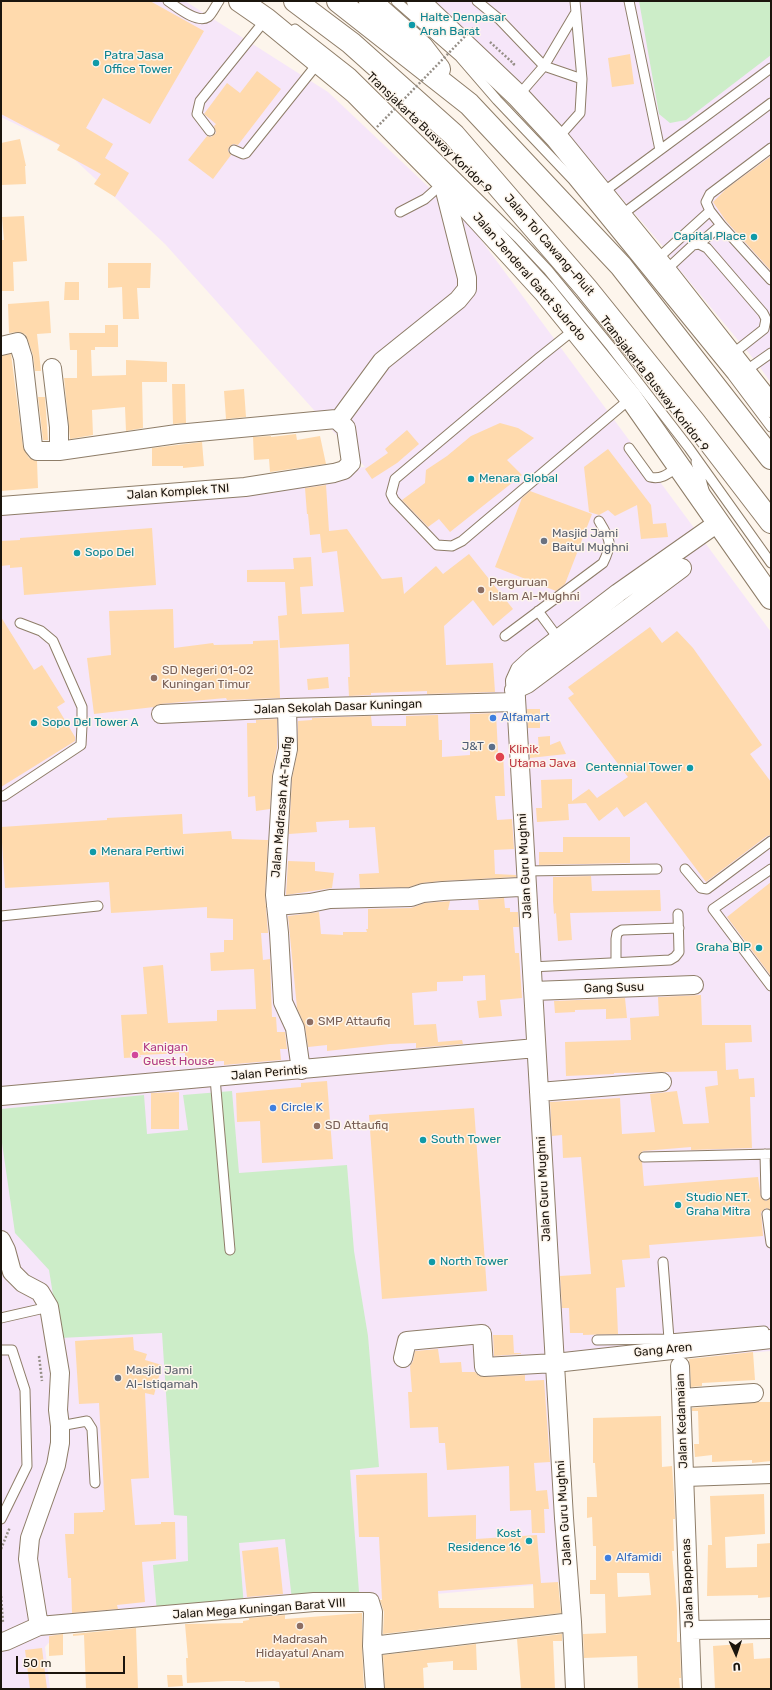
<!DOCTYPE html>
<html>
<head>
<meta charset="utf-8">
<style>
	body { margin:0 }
	#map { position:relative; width:772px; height:1690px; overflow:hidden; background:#fdf5ec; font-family:Rubik,sans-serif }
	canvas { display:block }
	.frame { position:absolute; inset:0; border:2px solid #1b150d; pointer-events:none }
	.north { position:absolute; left:716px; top:1634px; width:40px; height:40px; -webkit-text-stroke:3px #fdf5ec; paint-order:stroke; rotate:177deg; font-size:11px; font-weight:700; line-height:16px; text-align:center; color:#1b150d }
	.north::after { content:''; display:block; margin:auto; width:14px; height:18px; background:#1b150d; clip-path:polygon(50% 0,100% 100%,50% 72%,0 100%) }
	.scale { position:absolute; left:16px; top:1656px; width:109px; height:18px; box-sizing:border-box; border:2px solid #1b150d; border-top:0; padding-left:5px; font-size:12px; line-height:14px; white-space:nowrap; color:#1b150d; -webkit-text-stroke:3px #fdf5ec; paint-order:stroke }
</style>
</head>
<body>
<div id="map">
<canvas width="772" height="1690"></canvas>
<div class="frame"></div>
<div class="north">U</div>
<div class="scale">50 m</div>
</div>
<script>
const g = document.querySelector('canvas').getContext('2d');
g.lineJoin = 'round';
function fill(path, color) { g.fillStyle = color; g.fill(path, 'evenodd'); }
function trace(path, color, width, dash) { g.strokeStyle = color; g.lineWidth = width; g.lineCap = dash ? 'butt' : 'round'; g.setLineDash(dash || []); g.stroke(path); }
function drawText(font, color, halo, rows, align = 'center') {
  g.font = font + ' Rubik,sans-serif'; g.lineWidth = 3; g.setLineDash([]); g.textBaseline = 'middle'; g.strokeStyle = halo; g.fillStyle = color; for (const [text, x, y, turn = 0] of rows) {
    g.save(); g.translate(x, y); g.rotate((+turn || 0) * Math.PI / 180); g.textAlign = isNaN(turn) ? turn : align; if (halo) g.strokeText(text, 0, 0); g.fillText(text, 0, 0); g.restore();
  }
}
fill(new Path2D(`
	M1,1H185L328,92L473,229L771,632V1351L555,1369L568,1582L62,1628L45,1647L50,1689H1V506L365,467L165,244L59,145L1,117Z
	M418,1H771V383L757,363L674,263L666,250L564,131Z`), '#f6e6f9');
fill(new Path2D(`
	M639,1H771V55L686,120L670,123L659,114Z
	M232,1091L239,1173L347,1165L354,1251L368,1336L379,1467L350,1470L359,1592L292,1600L285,1539L239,1543L244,1607L157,1613L153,1565L188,1561L187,1516L174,1515L162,1333L60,1338L49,1270L15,1233L1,1136V1109L144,1095L147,1134L188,1130L183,1095Z`), '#ccedc8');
fill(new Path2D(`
	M1,1H150L204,31L150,124L103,98L86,128L113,144L105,158L129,173L115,197L94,184L101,174L57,150L60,145L1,114Z
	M630,54L634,84L612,87L608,58Z
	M257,71L281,89L238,145L233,144L229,147L228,151L231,155L213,179L188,160L207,136L211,137L216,133L214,126L216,124L204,114L227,83L240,93Z
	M20,139L26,166H25L26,184L1,185V143Z
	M771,156V271L726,221L713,202L726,189Z
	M24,216L27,261L13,262L14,291H1V240H4L2,217Z
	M108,263H151L150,288H137L139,319H123L122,287L108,288Z
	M65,282H79V300H64Z
	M49,301L51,333L37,334L41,371H35L33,355L26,335L20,332L9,333L8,304Z
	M105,325H118V347H95V350H91L92,376L126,375V360L167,362V382H142L143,428L126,431L125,407L92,410L93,435L70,439L64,378H77V350H70L69,333H105Z
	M11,354L23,447L29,458L37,461L38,488L1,491V356Z
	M172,384H185L186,423L173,424Z
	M244,389L246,417L226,419L224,391Z
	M38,397H45L48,440H43Z
	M500,423L518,428L534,438L507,460L522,475L450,532L439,519L428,527L402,500L425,483L426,470L447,456L471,436Z
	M407,430L419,444L397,463L372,479L365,469L388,453L385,449Z
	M296,434L297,440L320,436L326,464L270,472L269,459L254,460L253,437L271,436V437Z
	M202,442L204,466L183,468V466H152V448Z
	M608,449L651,505L653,524L666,523L668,537L641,539L637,505L615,516L608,510L599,515L589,512L584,467Z
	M326,485L329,531L347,529L382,579L402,577L404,594L436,566L443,574L469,554L513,609L493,626L473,600L444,626L446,665L493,663L495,692L427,694V691L371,693V695L349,696L348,677H350L349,644L280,648L278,616L287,615L285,582H247V570L294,569L293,558L311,557L313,586L300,587L302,614L344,612L337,551L322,553L320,534L310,535L308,514H307L305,488Z
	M530,491L592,514L565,584L556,591L495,567L522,498Z
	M152,528L156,585L24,595L22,567L10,568V565L1,566V541L20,540V538Z
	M173,609L174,648L213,643L214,645L253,644V641L278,640L280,698L227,700L226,698L160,704L154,707L94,714L87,658L111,655L109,611Z
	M1,617L34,670L42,665L65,702L57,707L75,737V741L1,787Z
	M650,627L662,643L677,631L693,648L762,745L750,754L771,782V835L767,836L706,882L646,802L624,817L617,807L599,821L586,803L568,804L569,820L537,822L536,808H542L541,780L572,779V801L589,789L597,798L628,777L568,698L574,694L568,687Z
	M328,677L329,688L308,690L307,679Z
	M527,709H540V728H528Z
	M496,713L498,752H503L505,796H495L497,820L512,819L514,849L494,850L495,874L516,875V877L442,881L422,883L409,887L360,888L359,874L379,873L375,827L349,828V820L316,822L317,832L289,834L292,778L298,749V721L312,720V718L371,716L372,726H406V716L438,715L439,740H442V757L470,755V714Z
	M277,719V748L272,776L270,809L256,811L255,796L248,797L247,723H256V720Z
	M550,736V745L560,741L566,754L530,758V754L539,750L538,737Z
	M182,814L183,834L231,831L232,839L268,840L265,894L268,933H261L263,960L270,959L272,1017H276L277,1032H285L287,1049H280L281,1060L224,1065V1061L185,1062V1053L140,1055L141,1057L124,1058L121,1015L147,1014L143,967L163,965L168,1023L217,1021V1010L256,1009L254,969L211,971L210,953L224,952V940H233V919L207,918V907L111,913L109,882L5,888L1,827L107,820V818Z
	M563,837H630V863L539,865V852H563Z
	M288,861L315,862V871L334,873L332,888L286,895Z
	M591,876L592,891L660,890L661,911L570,913L572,940L558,941L556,913L554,914L553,901V877Z
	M771,882V976L727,917Z
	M504,898L505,908H510V912H518L519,927H513L515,953H519L522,998L500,1000L502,1016L479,1018L477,1001L486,1000L485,975L463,976V981L437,982V991L412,993L414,1025L436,1024L438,1042L462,1040L463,1044L416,1048V1043L390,1044L327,1051V1045L308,1047L305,1026L297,1008L288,916L319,912L321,934L343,935V932H367L366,929H368V909L411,908L425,903L450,901L448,910H479L478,900Z
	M701,995L702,1025H751L752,1042L725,1043L726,1070L738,1069L739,1079L754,1078L755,1097H750L752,1148L691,1150V1147L643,1151L638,1157L642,1162L644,1186L758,1177L761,1198L766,1201L771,1198V1210L766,1208L761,1212L763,1236L649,1245L650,1258L622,1260L625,1287L616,1288L618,1334L583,1335V1333H570L569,1308H562L560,1276L591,1274L581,1157L563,1158L562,1135L552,1136L550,1102L620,1098L622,1134L655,1132L650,1094L677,1091L683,1124L709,1123L705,1087L718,1085L717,1071L614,1073V1074L566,1076L565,1042L631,1040L630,1018L659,1016L658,997Z
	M625,998L627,1018L606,1019V1009L575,1010V1012L555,1013L554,1001Z
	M327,1081L333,1159L262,1163L260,1121L237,1122L236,1093L301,1087V1083Z
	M179,1092V1129H151V1093Z
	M474,1108L487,1291L382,1299L369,1115Z
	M493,1335H513L514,1353H521V1354L494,1356Z
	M133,1337L134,1350L147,1354L145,1360L162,1365L154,1395L145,1393L149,1478L131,1479L135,1525L161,1524V1522H175L176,1559L142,1562L145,1602L117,1605L118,1609L72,1613L71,1578H68L65,1534H74V1513L103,1512V1510H105L99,1403L79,1404L75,1341Z
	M438,1349L440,1363L461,1362L462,1372H475L479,1376L485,1377L525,1375V1381L544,1380L550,1462L534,1463L536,1491L547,1490L549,1509H544L545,1533H532L531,1510L510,1511L509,1466L447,1470L445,1443H439L438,1427L410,1428L408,1392H412L410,1366L413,1361L415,1351Z
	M753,1352L755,1380L702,1383V1386L691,1387L690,1366L689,1359Z
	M758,1402H770L771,1461L752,1463V1460L712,1462V1455L695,1457L694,1444H699L698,1411H692V1408Z
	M661,1416L662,1467L672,1466L674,1495L675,1519H673L674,1551H672L677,1611V1642H680L681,1678H679L680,1689H638L637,1656L584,1658L583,1634L606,1633L605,1594H590V1580H596V1546H593L592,1517L587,1518V1497H597L595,1463H593V1418ZM617,1573H649L651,1595L618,1597Z
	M427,1473L428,1517L476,1515V1539L537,1535L541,1583L558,1582L561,1613L383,1634L384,1612L380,1600H382L379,1537H359L356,1475ZM533,1584L534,1608H439L438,1591Z
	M764,1494L765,1534L725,1537L726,1568L757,1567V1544L771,1543V1597L758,1598V1595L707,1596L708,1545H712L710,1496Z
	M278,1547L283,1594L247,1597L242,1551Z
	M362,1613V1647L364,1689H280L279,1682L274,1681L245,1682V1681H227L187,1683L186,1658H188L185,1624L243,1623V1621L249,1620V1618L285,1615V1619Z
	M136,1628L138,1689H86L84,1635L73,1636V1634Z
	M63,1634V1655L49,1656V1636Z
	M562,1634V1641H553L555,1689H521L517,1639Z
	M753,1643L754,1659L771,1658V1689H715L713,1646Z
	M476,1644L477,1670H453V1661L427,1663L428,1667L423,1668L424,1688L385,1689L383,1655Z
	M42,1648L47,1689H30L25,1650Z
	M167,1675H182L183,1686L168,1687Z`), '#ffdaad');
const lane = new Path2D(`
	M168,1C177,7 197,24 208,17C212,14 216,5 219,1
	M396,1L459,56L497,100L573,180L732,375L771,427
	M477,1L499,19L544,66L582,79
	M629,1L660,150
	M295,29L351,73L518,238L548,270L611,347L689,448L771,563
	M518,96L544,66L576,12
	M210,131L197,114L200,101L266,19
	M557,138L564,131L580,113L582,79L575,1
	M234,150L243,154L246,153L318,63
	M602,193L771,68
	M400,212L425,199L443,183
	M620,216L771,103
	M721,225L771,280
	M699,244L721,225L710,211L706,202L710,194L771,148
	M656,260L710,211
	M665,271L693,245L699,244L707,248L763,313L766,319L764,329L731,355
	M575,329L540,357L395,479L391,494L394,500L437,545L452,546L462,541L631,398
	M744,372L771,353
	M629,448L650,477C662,480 669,473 679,466
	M696,462L704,490
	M538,611L558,638
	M505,636L603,563C613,543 610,539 599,521
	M1,796H4L81,745L82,726V707L53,641L41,631L20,623
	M685,869L701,888L707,889L771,841
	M771,869L713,909L771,986
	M525,871L657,869
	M1,916L98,906
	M616,962V939L617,933L622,930L679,928
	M531,967L670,960L675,957L679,952L678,914
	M215,1078L230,1250
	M765,1154L766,1195
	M644,1157L771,1154
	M767,1214L771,1243
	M663,1262L669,1339
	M1,1318L49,1307
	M597,1340L669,1339L764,1331
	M1,1350H12L25,1390L27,1466L1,1519
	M60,1426L87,1421L92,1429L95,1483`);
const street = new Path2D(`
	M1,346L18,342L23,358L33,446L37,451H59L177,434L336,419L346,428L351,463L344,470L334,473L245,487L1,506
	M52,368L59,427V451
	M338,421L382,361L458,300L467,289V278L443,183
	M514,690L527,684L682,568
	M287,708L288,749L282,777L275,895L279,933L283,1002L295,1028L301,1070
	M161,714L287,708L515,702
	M276,906L310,903L330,899L411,897L423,893L443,891L520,887L526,889
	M533,991L694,985
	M539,1092L662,1082
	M1,1096L536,1048
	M1,1240L6,1250L12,1272L23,1283L40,1292L49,1307L60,1373L58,1410L60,1426V1443L56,1465L30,1538L28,1559L39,1626
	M403,1358L407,1341L482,1334L484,1367L555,1363L771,1339
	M680,1366L692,1689
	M682,1398L754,1393
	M685,1477L771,1474
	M690,1630L771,1629
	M1,1642L6,1641L39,1626L314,1602H370L373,1612L372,1646L572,1622
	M372,1646L375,1689
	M575,1689L572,1622L564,1518L515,681L520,670L532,659L618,593L719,522`);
const highway = new Path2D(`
	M240,1L266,19L356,93L460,199L545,292L631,398L771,598
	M295,1L351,43L454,135L586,288L695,423L771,522
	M338,1L469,104L621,266L771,458
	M370,1L422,47L439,69
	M418,1L518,96L557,138L665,271L771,406`);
trace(lane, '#8e7d68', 11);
trace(street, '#8e7d68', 20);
trace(highway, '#8e7d68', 24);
trace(new Path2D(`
	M490,42L514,64L512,66
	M39,1356L42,1381
	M1,1549L10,1527
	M1,1596L3,1623H1`), '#968f87', 2.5, [2, 2]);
trace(lane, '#fff', 9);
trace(street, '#fff', 18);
trace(highway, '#fff', 22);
trace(new Path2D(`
	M377,127L474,27`), '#968f87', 2.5, [2, 2]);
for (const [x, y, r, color] of [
	[412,25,4,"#0f9aa8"],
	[96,63,4,"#0f9aa8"],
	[754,237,4,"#0f9aa8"],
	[471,479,4,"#0f9aa8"],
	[544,541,4,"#6b7280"],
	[77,553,4,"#0f9aa8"],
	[481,590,4,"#8d6e63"],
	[154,678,4,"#8d6e63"],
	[493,718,4,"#3f7fe0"],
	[34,723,4,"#0f9aa8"],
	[492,747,4,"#5c6f8a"],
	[500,757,5,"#e0444e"],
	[690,768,4,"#0f9aa8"],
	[93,852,4,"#0f9aa8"],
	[759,948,4,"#0f9aa8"],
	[310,1022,4,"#8d6e63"],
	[135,1055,4,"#d1479c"],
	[273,1108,4,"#3f7fe0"],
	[317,1126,4,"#8d6e63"],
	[423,1140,4,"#0f9aa8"],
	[678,1205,4,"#0f9aa8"],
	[432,1262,4,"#0f9aa8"],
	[118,1378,4,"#6b7280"],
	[529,1541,4,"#0f9aa8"],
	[608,1558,4,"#3f7fe0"],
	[300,1626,4,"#8d6e63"]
]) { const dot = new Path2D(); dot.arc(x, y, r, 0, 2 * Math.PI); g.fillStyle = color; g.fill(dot); trace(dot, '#fdf5ec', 1.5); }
drawText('12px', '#0d838f', '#fdf5ec', [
	["Halte Denpasar",420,18],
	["Arah Barat",420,32],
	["Patra Jasa",104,56],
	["Office Tower",104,70],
	["Capital Place",746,237,"right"],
	["Menara Global",479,479],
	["Sopo Del",85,553],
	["Sopo Del Tower A",42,723],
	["Centennial Tower",682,768,"right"],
	["Menara Pertiwi",101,852],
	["Graha BIP",751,948,"right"],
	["South Tower",431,1140],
	["Studio NET.",686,1198],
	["Graha Mitra",686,1212],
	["North Tower",440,1262],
	["Kost",521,1534,"right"],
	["Residence 16",521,1548,"right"]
], 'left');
drawText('12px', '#1b150d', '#fdf5ec', [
	["Transjakarta Busway Koridor 9",429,133,44],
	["Jalan Tol Cawang–Pluit",549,245,49],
	["Jalan Jenderal Gatot Subroto",529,277,49],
	["Transjakarta Busway Koridor 9",654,384,52],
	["Jalan Komplek TNI",178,492,-4],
	["Jalan Sekolah Dasar Kuningan",338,707,-2],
	["Jalan Madrasah At-Taufig",282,807,-85],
	["Jalan Guru Mughni",525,866,-93],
	["Gang Susu",614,988,-2],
	["Jalan Perintis",269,1073,-5],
	["Jalan Guru Mughni",544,1189,-93],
	["Gang Aren",663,1350,-6],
	["Jalan Kedamaian",682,1421,-92],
	["Jalan Guru Mughni",564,1513,-94],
	["Jalan Bappenas",688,1583,-92],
	["Jalan Mega Kuningan Barat VIII",259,1609,-4]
]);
drawText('12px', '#5b616d', '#fdf5ec', [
	["Masjid Jami",552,534],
	["Baitul Mughni",552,548],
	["Masjid Jami",126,1371],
	["Al-Istiqamah",126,1385]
], 'left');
drawText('12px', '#785e54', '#fdf5ec', [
	["Perguruan",489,583],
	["Islam Al-Mughni",489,597],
	["SD Negeri 01-02",162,671],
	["Kuningan Timur",162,685],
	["SMP Attaufiq",318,1022],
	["SD Attaufiq",325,1126],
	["Madrasah",300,1640,"center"],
	["Hidayatul Anam",300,1654,"center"]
], 'left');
drawText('12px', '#366cbe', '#fdf5ec', [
	["Alfamart",501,718],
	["Circle K",281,1108],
	["Alfamidi",616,1558]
], 'left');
drawText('12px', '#4e5e75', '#fdf5ec', [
	["J&T",484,747]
], 'right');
drawText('12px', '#be3a42', '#fdf5ec', [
	["Klinik",509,750],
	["Utama Java",509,764]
], 'left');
drawText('12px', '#b23c85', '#fdf5ec', [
	["Kanigan",143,1048],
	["Guest House",143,1062]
], 'left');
</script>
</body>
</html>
